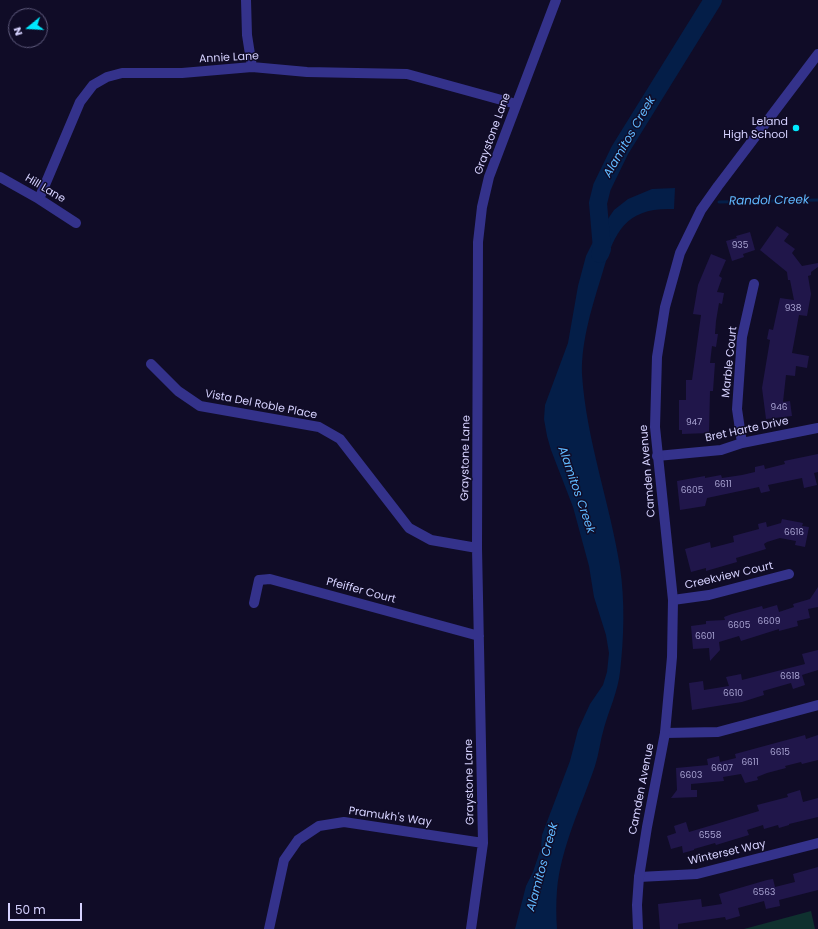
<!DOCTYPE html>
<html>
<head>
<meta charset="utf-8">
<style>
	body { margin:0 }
	#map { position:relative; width:818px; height:929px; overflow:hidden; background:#100c27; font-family:Poppins,sans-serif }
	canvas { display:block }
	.north { position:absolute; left:8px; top:8px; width:40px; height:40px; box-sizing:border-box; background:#100c27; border:1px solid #5f5b7d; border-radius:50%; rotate:252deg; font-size:11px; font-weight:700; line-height:16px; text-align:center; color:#d6d2ff }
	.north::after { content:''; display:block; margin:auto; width:14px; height:18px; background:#00e9fd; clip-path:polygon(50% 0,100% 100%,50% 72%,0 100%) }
	.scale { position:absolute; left:8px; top:903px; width:74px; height:18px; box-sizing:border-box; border:2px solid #d6d2ff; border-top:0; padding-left:5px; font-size:12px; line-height:14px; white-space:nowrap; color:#d6d2ff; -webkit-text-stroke:3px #100c27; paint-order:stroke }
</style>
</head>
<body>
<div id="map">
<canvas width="818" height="929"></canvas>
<div class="north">N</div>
<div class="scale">50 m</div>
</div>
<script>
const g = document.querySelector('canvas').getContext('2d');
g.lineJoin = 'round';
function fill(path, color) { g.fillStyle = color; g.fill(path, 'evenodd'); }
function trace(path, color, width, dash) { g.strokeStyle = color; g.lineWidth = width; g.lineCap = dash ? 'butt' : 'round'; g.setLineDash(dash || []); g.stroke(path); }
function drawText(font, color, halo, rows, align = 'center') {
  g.font = font + ' Poppins,sans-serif'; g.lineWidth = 3; g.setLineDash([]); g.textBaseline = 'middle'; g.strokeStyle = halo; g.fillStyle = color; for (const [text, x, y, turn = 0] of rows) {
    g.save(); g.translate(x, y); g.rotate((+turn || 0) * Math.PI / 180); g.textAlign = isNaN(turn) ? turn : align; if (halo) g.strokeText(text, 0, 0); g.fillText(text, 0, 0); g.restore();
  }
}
fill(new Path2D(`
	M811,911L815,929H744Z`), '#0f312f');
fill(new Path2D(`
	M675,188L674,209C627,207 615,230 603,271C593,304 581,340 582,374C586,439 610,503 620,567C625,601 624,638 620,672C618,691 609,710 604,728C600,741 599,754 595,766C581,807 561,847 557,890C556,903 556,916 557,929H515L526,886L533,872L541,848L542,835L570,761L578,730L590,704L603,685L607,672L609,653L606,635L594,597L589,566L573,507L551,450L547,436L544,419L545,405L568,343L578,286L586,256L595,238L614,210L628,199L652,189Z`), '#041e48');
trace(new Path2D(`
	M719,202L818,200`), '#041e48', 3);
trace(new Path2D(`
	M600,254L602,249L598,203L602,187L620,150L713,0`), '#041e48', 18);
fill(new Path2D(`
	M777,226L789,234L784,241L795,249L792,253L802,266L818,263V267L811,272V275L808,276L811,294L807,316L799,315L792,353L809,356L807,368L796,366L795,376L786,375L783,402L790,401L792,416L766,419L762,388L770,340L767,339L769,329L773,330L780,298L794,300L790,280H788L787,272L760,250Z
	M750,232L755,250L743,254L744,257L732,261L726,241L737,238L736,236Z
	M711,254L726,260L719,276L722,278L717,292L724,293L722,304L719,303L716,321L715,334H718L716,347L712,346L710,363H715L713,391H710L709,433L682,434V430H679V400H686V380H692L701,315L693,314L698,285Z
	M818,454V472L814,473L817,485L804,488L802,478L768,485L770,491L761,493L759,487L707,498L705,506L680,510L677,481L705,476V478L721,475L722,478L742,475L755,472V467L764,465L765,469L785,464L784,461Z
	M782,519L803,523L802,526L809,527L805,547L795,545L796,541L780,538L767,542L764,544L766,549L736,558L737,562L706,571V568L691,572L685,549L710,542L711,548L734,542L733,536L759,529L758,524L766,522L767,527L781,523Z
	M818,587V607L808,609L810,618L797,621L798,626L779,631V629L741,641L739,636L719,642L720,650L710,661L709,648L693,649L691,626L706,624V621L725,620L724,617L732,614L762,606L763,609L777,605L779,612L794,607L793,604L810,599Z
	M818,650V670L802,675L805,685L793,689L791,683L763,691L764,695L742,702L692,710L689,683L703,681L704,690L729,686L726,677L741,674L742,680L805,664L802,654Z
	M805,735L806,739L818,735V760L802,764L801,762L785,766L786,768L767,773L757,777L758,780L745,783L741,774L723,777L724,781L691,784V790H697V797L671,798L677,790L676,768L708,765L707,759L719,756L720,762L736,758L735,754Z
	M800,790L803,802L818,798V817L789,824V825L779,828L778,825L764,829L763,825L747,830L749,835L716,845L715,843L694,849V850L683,853L682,846L671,849L667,836L676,833L674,826L686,822L689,832L716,824L759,811L757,805L788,797L787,794Z
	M818,867V890L779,900L780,906L766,909L764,901L738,908L740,916L726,920L725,917L678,924V929H660L658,904L701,899L702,907L722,904L719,894L767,880L773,879L775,887L795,882L793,874Z`), '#20164a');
trace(new Path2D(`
	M246,0L247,35L252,67
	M0,177L39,199L76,223
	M39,199L80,102L93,85L107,77L122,73H182L252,67L307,72L407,74L516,104
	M151,364L178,391L200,406L319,427L340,439L409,528L431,540L477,548
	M742,443L737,409L742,337L754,284
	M657,456L721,450L742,443L818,428
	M673,600L709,595L789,574
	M254,603L259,580L270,579L479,636
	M665,733L718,732L818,705
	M639,877L697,874L818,843
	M269,929L284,860L298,840L319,826L344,822L483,843
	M471,929L483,843L477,548L478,242L482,207L489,177L556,0`), '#34328b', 10);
trace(new Path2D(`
	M638,929L637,905L639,877L647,827L665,733L672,657L673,600L655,427L657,357L665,307L680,253L701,210L718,186L818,54`), '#34328b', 10);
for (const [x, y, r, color] of [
	[796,128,4,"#00e9fd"]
]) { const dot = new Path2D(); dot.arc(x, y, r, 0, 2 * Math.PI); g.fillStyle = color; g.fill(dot); trace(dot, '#100c27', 1.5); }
drawText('9px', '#a8a3d2', null, [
	["935",740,246],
	["938",793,309],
	["946",779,408],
	["947",694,423],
	["6611",723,485],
	["6605",692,491],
	["6616",794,533],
	["6609",769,622],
	["6605",739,626],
	["6601",705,637],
	["6618",790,677],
	["6610",733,694],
	["6615",780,753],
	["6611",750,763],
	["6607",722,769],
	["6603",691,776],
	["6558",710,836],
	["6563",764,893]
]);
drawText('11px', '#d6d2ff', '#100c27', [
	["Annie Lane",229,58,-3],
	["Graystone Lane",493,134,-70],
	["Hill Lane",45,189,31],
	["Marble Court",730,362,-84],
	["Vista Del Roble Place",261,405,11],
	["Bret Harte Drive",747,430,-12],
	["Graystone Lane",466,458,-89],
	["Camden Avenue",648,471,-95],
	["Creekview Court",729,576,-13],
	["Pfeiffer Court",361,591,15],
	["Graystone Lane",470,782,-91],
	["Camden Avenue",642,789,-79],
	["Pramukh's Way",390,817,8],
	["Winterset Way",727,853,-13]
]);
drawText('11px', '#d6d2ff', '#100c27', [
	["Leland",788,122],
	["High School",788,135]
], 'right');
drawText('italic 12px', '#60b9ff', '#100c27', [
	["Alamitos Creek",630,137,-60],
	["Randol Creek",769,201,-1],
	["Alamitos Creek",576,490,71],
	["Alamitos Creek",543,867,-75]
]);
</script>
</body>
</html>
